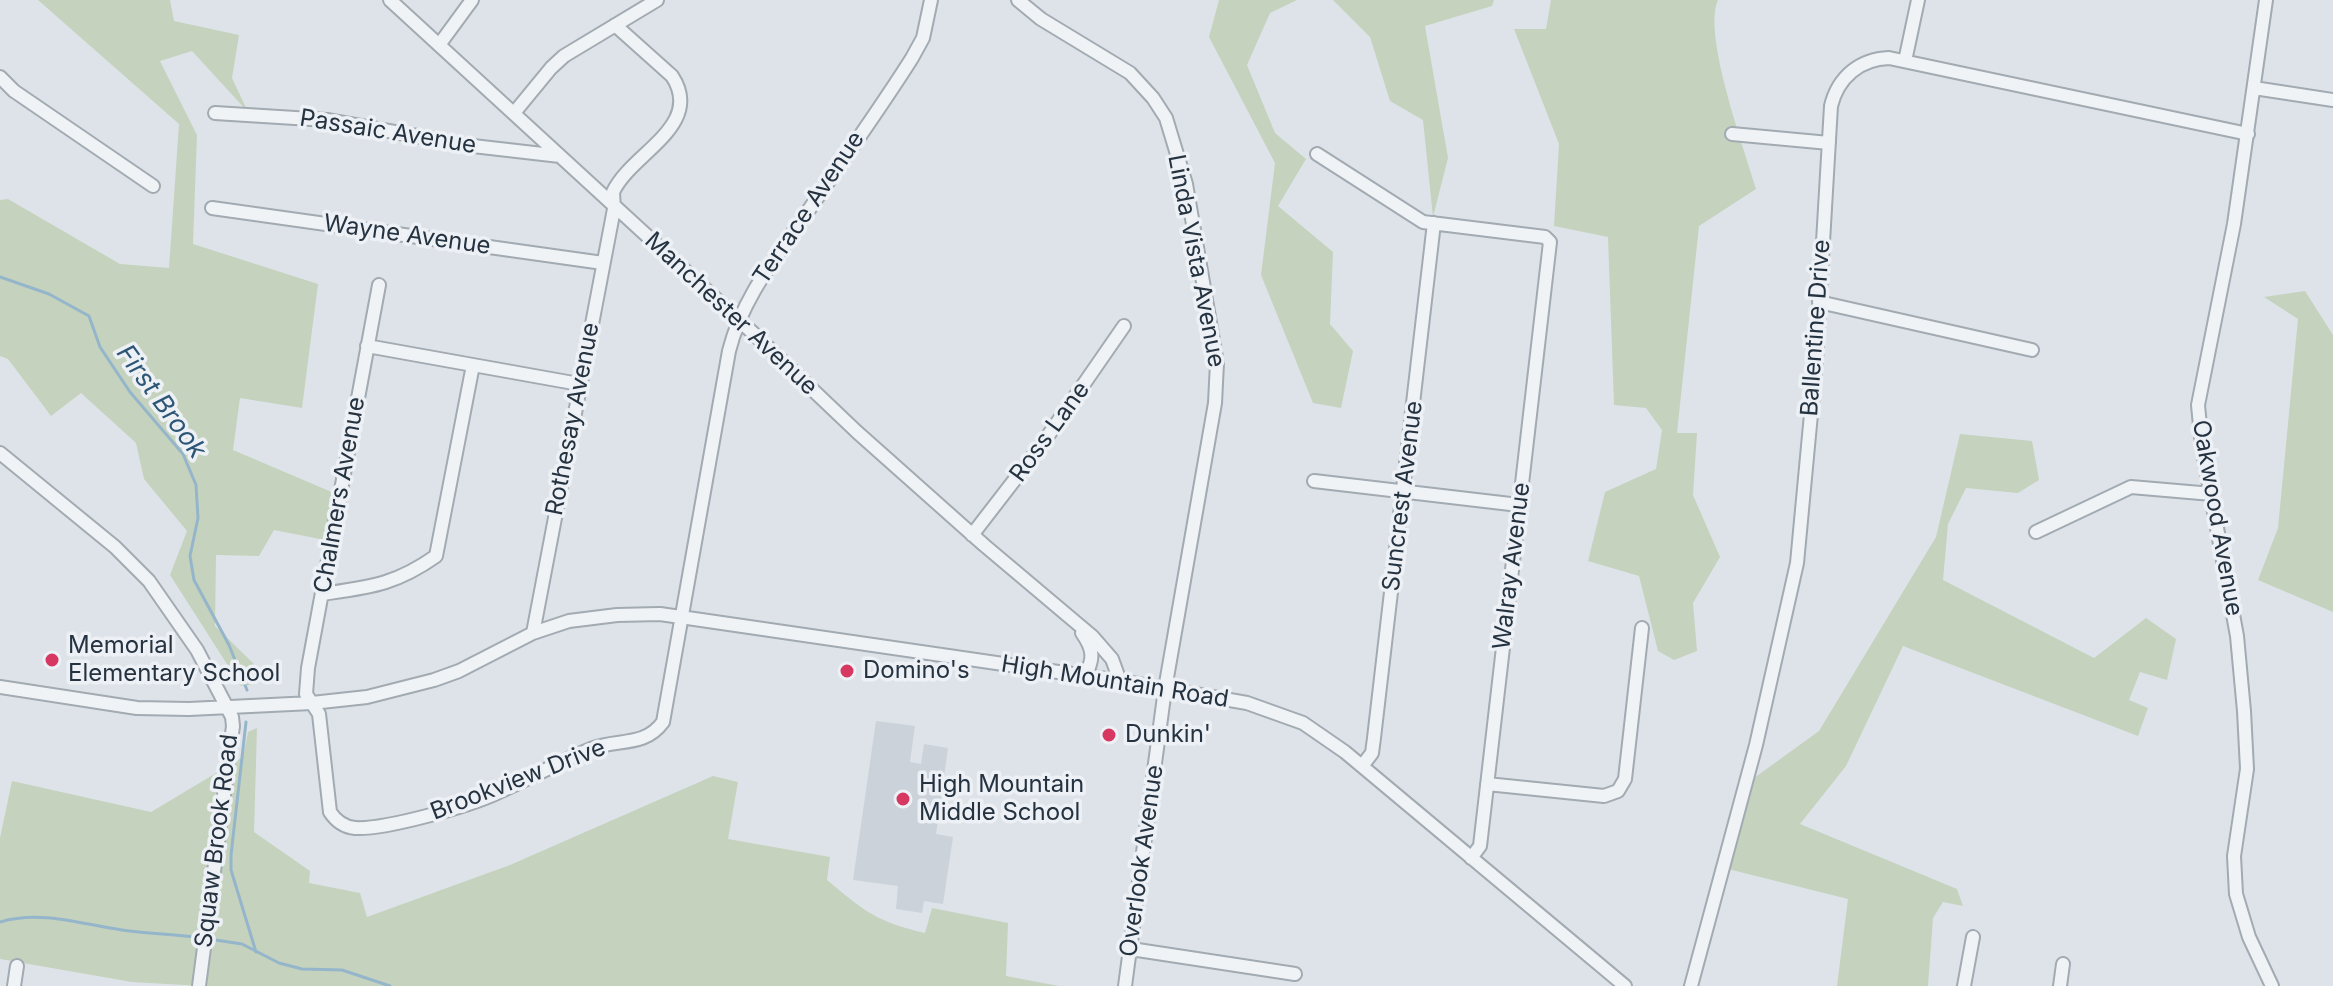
<!DOCTYPE html>
<html>
<head>
<meta charset="utf-8">
<style>
	body { margin:0 }
	canvas { display:block; background:#dde3e8 }
</style>
</head>
<body>
<canvas width="2333" height="986"></canvas>
<script>
const g = document.querySelector('canvas').getContext('2d');
g.lineJoin = 'round';
function fill(path, color) { g.fillStyle = color; g.fill(path, 'evenodd'); }
function trace(path, color, width, dash) { g.strokeStyle = color; g.lineWidth = width; g.lineCap = dash ? 'butt' : 'round'; g.setLineDash(dash || []); g.stroke(path); }
function drawText(font, color, halo, rows, align = 'center') {
  g.font = font + ' Inter,sans-serif'; g.lineWidth = 7; g.setLineDash([]); g.textBaseline = 'middle'; g.strokeStyle = halo; g.fillStyle = color; for (const [text, x, y, turn = 0] of rows) {
    g.save(); g.translate(x, y); g.rotate((+turn || 0) * Math.PI / 180); g.textAlign = isNaN(turn) ? turn : align; if (halo) g.strokeText(text, 0, 0); g.fillText(text, 0, 0); g.restore();
  }
}
fill(new Path2D(`
	M876,721L915,726L910,762L921,764L924,744L948,748L936,834L953,837L943,904L924,901L922,913L896,909L898,886L853,880Z`), '#cbd2da');
fill(new Path2D(`
	M38,0H170L174,21L239,35L232,78L248,112L192,51L160,61L197,135L193,244L318,284L302,408L240,398L233,450L341,496L330,541L274,530L259,556L216,555L215,626L254,664L256,684L241,686L170,575L187,531L144,479L136,443L81,393L51,416L8,359L0,356V200L8,199L120,264L169,268L179,124Z
	M1219,0H1297L1270,13L1247,65L1275,133L1306,159L1278,206L1333,252L1330,324L1353,351L1341,408L1313,403L1261,275L1275,163L1209,37Z
	M1333,0H1494L1492,6L1425,26L1448,158L1433,217L1423,120L1390,101L1370,37Z
	M1551,0H1718C1702,34 1745,150 1756,189L1699,226L1677,433H1697L1693,495L1720,557L1693,603L1697,651L1674,660L1658,651L1639,576L1588,561L1605,492L1656,469L1662,430L1646,408L1614,405L1608,237L1554,226L1559,144L1514,29H1546Z
	M2305,291L2333,335V612L2258,580L2278,528L2298,319L2264,297Z
	M1960,434L2032,441L2039,480L2018,493L1966,488L1948,524L1943,580L2094,658L2146,618L2176,639L2167,680L2140,672L2129,700L2148,708L2138,736L1903,646L1846,766L1800,824L1957,889L1963,906L1943,902L1933,918L1928,986H1837L1848,899L1720,867L1743,786L1819,731L1936,537Z
	M257,728L254,832L310,871L309,883L360,893L367,917L510,865L713,776L738,782L728,839L830,857L827,880C864,911 877,922 925,933L932,908L1008,923L1006,976L1059,986H203L132,982L0,959V838L12,781L151,812L243,757L248,732Z`), '#c5d3be');
trace(new Path2D(`
	M0,277L49,294L89,316L100,347L130,392L183,454L196,485L198,518L190,556L194,580L229,645L247,690
	M246,722L231,855V870L256,952
	M0,922C41,910 81,924 122,930C148,934 175,934 202,938
	M209,939L242,944L279,963L302,969L342,970L390,986`), '#95b5cb', 3);
const minor = new Path2D(`
	M390,0L753,333L857,432L984,545L1092,636L1112,659L1120,681
	M1018,0L1041,19L1130,73L1153,98L1166,118L1186,184L1217,363L1215,403L1165,689L1125,986
	M2266,0L2234,224L2198,405L2202,447L2237,636L2244,711L2247,769L2234,856L2236,894L2249,937L2272,986
	M439,45L472,0
	M1905,61L1918,0
	M0,77L14,91L153,186
	M2254,88L2333,100
	M215,113L327,120L473,146L560,156
	M514,113L551,68L564,56L657,0
	M1732,134L1829,143
	M1317,154L1423,222L1545,237L1550,242L1480,846L1471,858
	M212,208L603,263
	M379,285L308,668L306,694L319,714L330,812C336,821 344,827 355,828C384,830 469,806 497,793C529,779 559,762 591,749C617,738 644,748 663,722L729,351C742,299 774,260 804,217C840,164 878,112 912,58L923,38L931,0
	M1819,302L2032,350
	M367,346L579,384
	M0,453L115,547L149,581L197,650L232,717L233,726L199,986
	M1314,481L1519,505
	M2036,532L2131,487L2212,494
	M972,535L1043,443L1124,326
	M322,594C370,587 395,585 436,556L473,365
	M533,633L614,209L613,192C631,153 705,126 672,76L615,25
	M1082,633C1094,650 1094,659 1085,676
	M0,687L137,708L189,709L312,703L367,697L434,680L459,671L533,633L569,621L617,615L660,614L1120,681L1247,703L1303,723L1345,752L1625,986
	M1362,766L1372,753L1374,738L1434,223
	M1487,784L1604,796L1618,791L1625,779L1642,628
	M1131,949L1295,974
	M14,986L17,966
	M1691,986L1756,745L1797,563L1816,361L1831,106C1838,77 1860,59 1889,58L2248,134
	M1964,986L1973,937
	M2060,986L2063,964`);
trace(minor, '#a2aab2', 16);
trace(minor, '#f0f3f6', 12);
for (const [x, y, r, color] of [
	[52,660,8,"#d73861"],
	[847,671,8,"#d73861"],
	[1109,735,8,"#d73861"],
	[903,799,8,"#d73861"]
]) { const dot = new Path2D(); dot.arc(x, y, r, 0, 2 * Math.PI); g.fillStyle = color; g.fill(dot); trace(dot, '#edf1f6', 3); }
drawText('24px', '#253240', '#edf1f6', [
	["Passaic Avenue",388,132,9],
	["Terrace Avenue",809,208,-56],
	["Wayne Avenue",407,235,8],
	["Linda Vista Avenue",1196,261,79],
	["Manchester Avenue",731,314,43],
	["Ballentine Drive",1816,328,-86],
	["Rothesay Avenue",573,419,-79],
	["Ross Lane",1050,432,-54],
	["Chalmers Avenue",340,495,-80],
	["Suncrest Avenue",1403,496,-83],
	["Oakwood Avenue",2217,518,80],
	["Walray Avenue",1512,566,-83],
	["High Mountain Road",1115,682,9],
	["Brookview Drive",518,780,-21],
	["Squaw Brook Road",217,841,-83],
	["Overlook Avenue",1142,861,-82]
]);
drawText('24px', '#253240', '#edf1f6', [
	["Memorial",68,646],
	["Elementary School",68,674],
	["Domino's",863,671],
	["Dunkin'",1125,735],
	["High Mountain",919,785],
	["Middle School",919,813]
], 'left');
drawText('italic 26px', '#2d5676', '#edf1f6', [
	["First Brook",161,402,54]
]);
</script>
</body>
</html>
